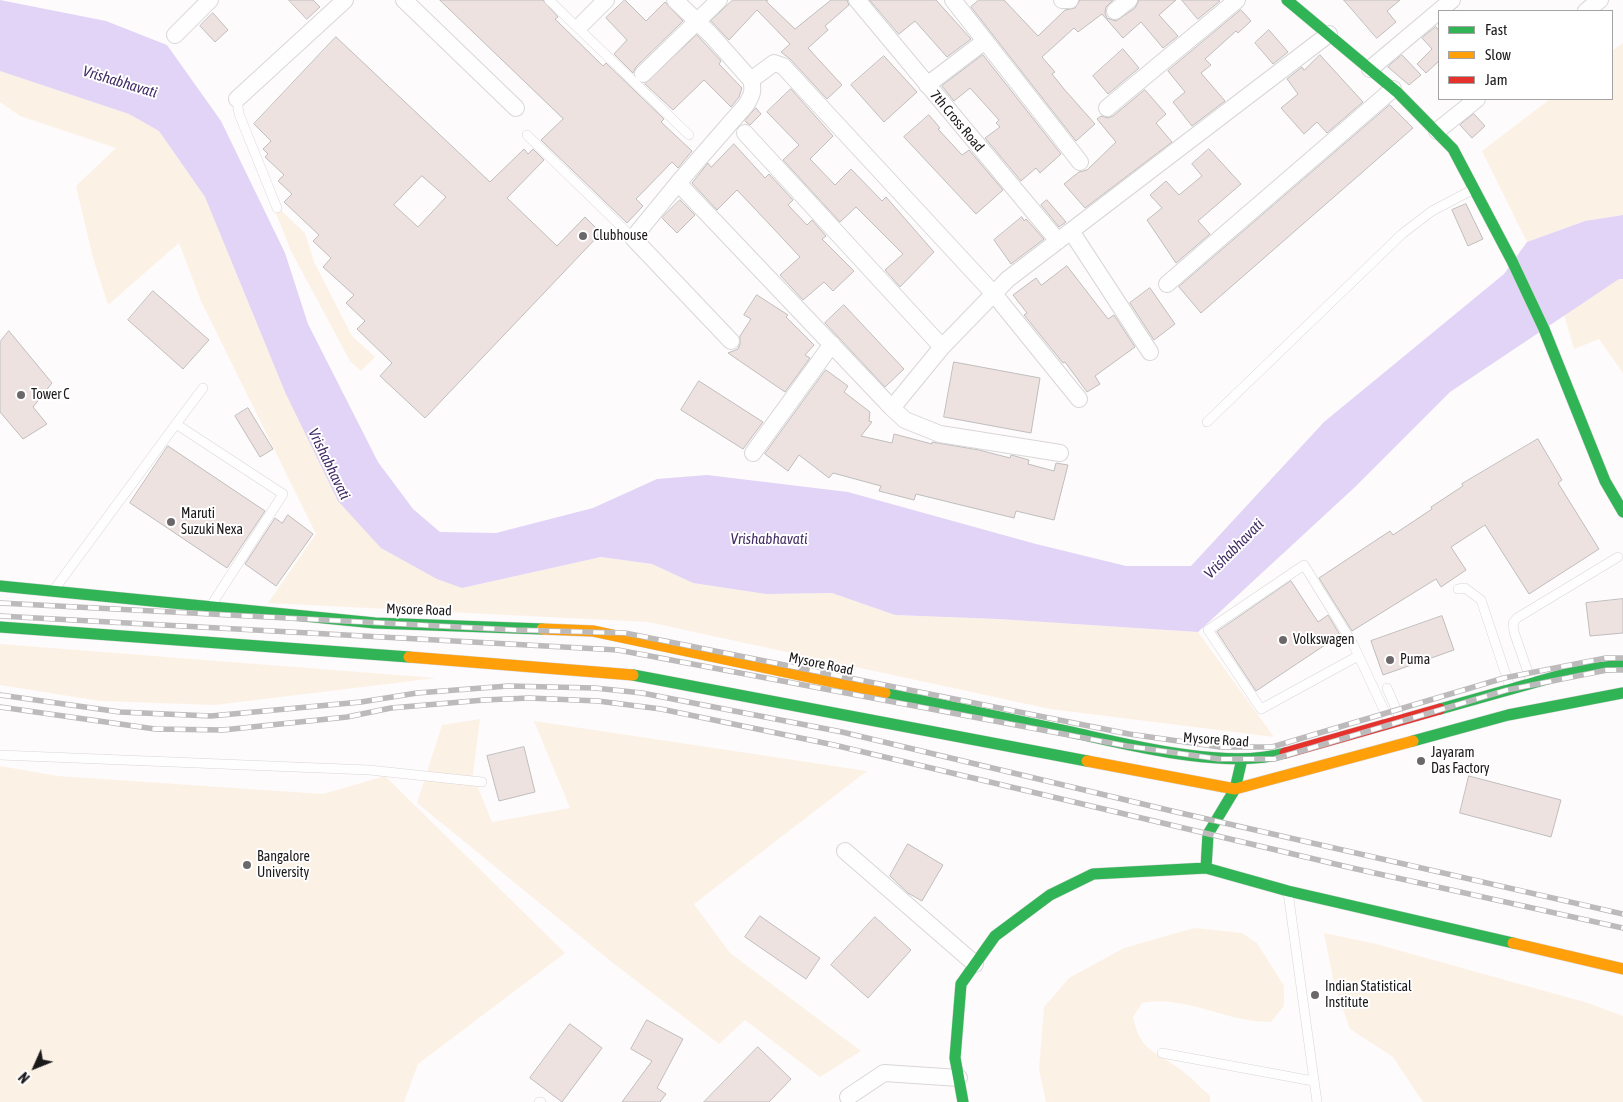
<!DOCTYPE html>
<html>
<head>
<meta charset="utf-8">
<style>
	body { margin:0 }
	#map { position:relative; width:1623px; height:1102px; overflow:hidden; background:#fefbfc; font-family:"Asap Condensed",sans-serif }
	canvas { display:block }
	.legend { position:absolute; left:1438px; top:10px; width:175px; height:90px; box-sizing:border-box; background:#fff; border:1px solid #a4a3a3; margin:0; padding:6px 9px; list-style:none; font-size:15px; color:#1c191a }
	.legend li { display:flex; align-items:center; gap:10px; height:25px }
	.legend b { width:25px; border:1px solid #a4a3a3 }
	.north { position:absolute; left:10px; top:1042px; width:50px; height:50px; -webkit-text-stroke:4px #fff; paint-order:stroke; rotate:226deg; font-size:14px; font-weight:700; line-height:20px; text-align:center; color:#1c191a }
	.north::after { content:''; display:block; margin:auto; width:18px; height:22px; background:#1c191a; clip-path:polygon(50% 0,100% 100%,50% 72%,0 100%) }
</style>
</head>
<body>
<div id="map">
<canvas width="1623" height="1102"></canvas>
<ul class="legend">
<li><b style="height:6px;background:#30b455"></b>Fast</li>
<li><b style="height:6px;background:#ff9f0a"></b>Slow</li>
<li><b style="height:6px;background:#e5322d"></b>Jam</li>
</ul>
<div class="north">N</div>
</div>
<script>
const g = document.querySelector('canvas').getContext('2d');
g.lineJoin = 'round';
function fill(path, color) { g.fillStyle = color; g.fill(path, 'evenodd'); }
function trace(path, color, width, dash) { g.strokeStyle = color; g.lineWidth = width; g.lineCap = dash ? 'butt' : 'round'; g.setLineDash(dash || []); g.stroke(path); }
function drawText(font, color, halo, rows, align = 'center') {
  g.font = font + ' "Asap Condensed",sans-serif'; g.lineWidth = 4; g.setLineDash([]); g.textBaseline = 'middle'; g.strokeStyle = halo; g.fillStyle = color; for (const [text, x, y, turn = 0] of rows) {
    g.save(); g.translate(x, y); g.rotate((+turn || 0) * Math.PI / 180); g.textAlign = isNaN(turn) ? turn : align; if (halo) g.strokeText(text, 0, 0); g.fillText(text, 0, 0); g.restore();
  }
}
fill(new Path2D(`
	M1623,43V215L1585,221L1527,242L1482,151L1550,99H1612V51Z
	M0,71L129,114L159,131L205,197L285,392L462,588L601,557L652,564L693,583L766,594L832,593L895,615L998,619L1198,632L1274,737L1050,709L648,622L268,603L316,534L201,301L179,243L108,305L93,258L76,186L116,148L20,116L0,102Z
	M271,201L305,233L314,262L352,336L375,357L361,371L350,361L291,251Z
	M1619,279H1623V373L1599,339L1574,349L1564,315Z
	M0,644L436,678L215,705L100,701L0,685Z
	M480,719L473,775L492,822L570,808L534,721L867,771L694,904L730,953L861,1051L820,1077L745,1020L719,1044L613,963L417,803L442,725Z
	M0,766L58,776L323,794L385,776L565,953L418,1064L404,1102H0Z
	M1194,928L1242,933L1257,943L1284,986V1006L1271,1022C1227,1023 1185,994 1142,1003L1133,1017C1141,1053 1155,1050 1181,1070C1191,1077 1200,1087 1210,1096V1102H1046L1039,1070L1044,1007L1069,978L1124,948Z
	M1324,933L1376,944L1588,1003L1623,1016V1102H1423L1393,1057L1350,1029L1334,984Z`), '#fcf1e5');
fill(new Path2D(`
	M0,0L106,21L167,45L221,121L285,253L308,324L378,462L413,509L440,532L496,533L593,508L657,479L707,475L848,492L1036,544L1126,566H1191L1324,422L1504,274L1527,242L1585,221L1623,215V279H1619L1450,392L1355,487L1198,632L998,619L895,615L832,593L766,594L693,583L652,564L601,557L462,588L437,579L381,548L338,501L285,392L205,197L159,131L129,114L0,71Z`), '#e1d4f6');
const building = new Path2D(`
	M289,0H313L320,7L307,19Z
	M440,0H543L558,17L555,19L603,66L606,63L664,119L661,122L692,151L678,168L672,162L636,199L643,206L627,223L541,140L563,119Z
	M625,0L646,21L665,2L683,21L636,67L633,73L614,54L627,40L606,18Z
	M733,0H768L766,1L772,7L795,29L831,0H847L849,5L825,26L828,30L808,48L842,85L827,99L790,59L781,52L790,44L757,10L729,40L711,21Z
	M870,0H936L971,39L947,57L915,21L899,34Z
	M979,0H1004L1038,36L1065,10L1075,8L1080,0H1113L1106,7L1105,13L1107,18L1116,21L1135,8L1139,0H1176L1159,15L1178,36L1163,48L1141,22L1123,38L1102,14L1078,32L1074,28L1042,57L1055,72L1052,74L1064,89L1095,124L1076,141L971,7Z
	M1182,0H1218L1220,1L1198,19Z
	M1344,0H1400L1387,11L1396,22L1377,38Z
	M1241,10L1251,21L1238,33L1236,31L1205,59L1211,65L1201,73L1225,101L1192,126L1173,102L1185,92L1168,71Z
	M213,13L228,30L215,42L200,26Z
	M1436,27L1439,31V61L1426,73L1417,64L1432,49L1422,38Z
	M1269,30L1288,52L1273,64L1255,43Z
	M697,35L721,61L719,64L742,88L739,97L731,107L704,80L673,110L645,84Z
	M336,37L490,182L524,149L528,154L533,149L544,160L507,198L557,246L585,217L601,233L425,418L380,376L392,363L357,329L365,321L346,303L354,295L323,267L331,258L313,241L319,235L284,202L292,194L278,181L284,175L265,157L268,154L263,149L271,141L254,124ZM422,176L446,197L418,227L394,205Z
	M1123,49L1139,68L1108,94L1093,76Z
	M983,55L1061,154L1040,173L1036,168L1021,181L985,138L1000,127L996,123L999,120L970,88L954,101L942,86Z
	M1320,55L1363,102L1327,133L1317,122L1304,134L1281,108L1298,94L1287,79L1302,67L1304,70Z
	M1402,55L1421,75L1409,85L1388,67Z
	M884,56L917,92L884,122L851,85Z
	M791,89L833,136L810,159L835,185L851,169L882,201L886,197L934,252L900,287L885,270L903,254L856,207L840,222L783,160L799,145L767,112Z
	M1145,90L1166,114L1156,123L1172,142L1085,208L1064,184L1079,172L1087,170L1116,142L1097,119L1101,116L1108,118L1113,116Z
	M1390,105L1413,128L1201,313L1179,287Z
	M756,108L761,114L750,125L747,123L745,121Z
	M1474,114L1485,126L1472,138L1460,125Z
	M929,115L940,128L938,129L962,155L969,150L1003,190L976,214L904,137Z
	M734,144L765,178L769,174L793,200L788,205L807,225L812,220L826,236L822,239L854,271L833,291L824,282L803,300L780,275L800,257L772,227L737,190L717,210L692,183L708,163L711,167Z
	M1209,149L1241,184L1198,221L1210,234L1176,263L1147,220L1162,208L1150,195L1166,181L1179,195L1202,176L1192,164Z
	M680,200L695,215L677,233L662,218Z
	M1047,200L1066,222L1059,227L1041,205Z
	M1466,204L1483,239L1468,246L1452,210Z
	M1022,217L1024,221L1026,219L1044,239L1011,264L994,240Z
	M1067,266L1108,319L1114,315L1135,347L1095,376L1100,384L1087,392L1065,362L1063,363L1024,315L1027,313L1013,295L1036,278L1041,285Z
	M1150,288L1175,324L1154,340L1130,303Z
	M153,291L209,340L183,369L128,320Z
	M757,295L788,315L786,317L814,345L805,355L810,358L785,392L728,353L738,349L740,344V336L751,319L744,315Z
	M844,305L904,369L885,387L825,323Z
	M9,331L52,383L33,407L47,424L23,439L0,412V342Z
	M954,362L1040,378L1031,433L944,417Z
	M826,370L848,386L844,392L870,412L869,421L872,422L861,436L892,443L894,434L932,444V442L979,450L1010,458L1011,455L1015,456L1029,460L1028,464L1054,471L1056,463L1068,465L1054,520L1016,511L1014,518L916,494L914,500L879,491L881,486L833,473L829,478L799,455L788,471L765,454Z
	M699,381L763,422L743,449L681,410Z
	M248,408L273,449L260,457L235,416Z
	M1538,439L1562,480L1558,483L1599,549L1529,594L1485,525L1451,547L1466,570L1441,587L1436,579L1352,631L1319,578L1390,531L1393,535L1432,509L1431,507L1463,486L1462,484Z
	M168,446L265,511L227,568L130,503Z
	M288,515L313,534L276,586L245,564L275,518L282,523Z
	M1291,581L1318,622L1328,615L1340,635L1256,691L1217,632Z
	M1623,599V633L1590,636L1586,603Z
	M1442,616L1454,650L1383,675L1371,641Z
	M524,747L535,792L499,801L487,756Z
	M1469,776L1561,800L1551,837L1460,813Z
	M908,844L943,865L922,901L908,893L890,876Z
	M760,916L820,958L806,979L745,937Z
	M875,917L911,950L868,998L831,965Z
	M647,1020L683,1039L657,1088L666,1094L660,1102H622L652,1061L631,1049Z
	M570,1024L602,1048L562,1102L530,1078Z
	M758,1047L791,1079L769,1102H704Z`);
fill(building, '#ede2df');
trace(building, '#bfbdbd', 1);
const lane = new Path2D(`
	M549,0L689,135
	M237,99L239,114L277,208
	M527,135L633,238
	M1207,422L1402,234L1432,211L1472,190
	M176,424L203,388
	M56,587L176,424L283,494L212,604
	M1458,589L1465,588L1481,600L1510,687
	M1358,656L1261,709L1208,630L1304,565L1353,644L1389,721
	M1531,681L1514,632L1513,623L1517,618L1618,557
	M1387,688L1400,718
	M0,755L369,770L482,782
	M1288,892L1317,1102
	M1162,1053L1313,1081
	M539,1102H541`);
const street = new Path2D(`
	M404,0L516,108
	M675,0L712,36L751,80C754,91 752,95 746,105L678,183L892,408L942,347L1008,279L1329,34
	M857,0L1058,241
	M953,0L1080,162
	M1062,0H1070
	M1115,11L1129,0
	M1586,11L1600,0
	M583,23L606,0
	M175,35L210,0
	M1370,69L1452,0
	M643,74L719,0
	M751,80L774,63L783,66L994,294L1079,399
	M927,85L985,41
	M237,99L345,0
	M1107,108L1237,0
	M1437,131L1477,99
	M745,133L942,347
	M678,183L633,238L731,341
	M1071,231L1150,352
	M1167,284L1393,89
	M892,408L905,420L940,434L1060,453
	M753,453L832,344
	M845,851L975,964
	M848,1097L884,1073L959,1078`);
const fast = new Path2D(`
	M1287,0L1397,92L1453,149L1512,261L1544,329L1605,481L1623,512
	M0,586L375,623L542,629
	M0,627L409,657
	M633,675L1087,761
	M885,693C947,706 1009,719 1071,732C1130,745 1226,770 1285,753
	M1440,709L1579,670L1623,665
	M1413,741L1508,715L1623,693
	M1206,868L1288,891L1513,943
	M963,1102L955,1058L961,984L995,936L1050,895L1093,874L1206,868L1208,834L1235,789L1242,759`);
const slow = new Path2D(`
	M542,629L593,631L885,693
	M409,657L633,675
	M1087,761L1235,789L1413,741
	M1513,943L1623,969`);
const jam = new Path2D(`
	M1285,753L1440,709`);
trace(lane, '#d9d6d7', 10);
trace(street, '#d9d6d7', 18);
trace(fast, '#d9d6d7', 12);
trace(slow, '#d9d6d7', 12);
trace(jam, '#d9d6d7', 12);
trace(lane, '#fffeff', 9);
trace(street, '#fffeff', 16);
trace(fast, '#30b455', 11);
trace(slow, '#ff9f0a', 11);
trace(jam, '#e5322d', 11);
const rail = new Path2D(`
	M0,603L516,630L625,633L1129,734L1220,747H1272L1504,678L1606,658H1623
	M0,616L618,650L1127,746L1219,759H1274L1507,690L1607,670H1623
	M0,695L120,712L211,716L361,702L417,693L508,686L595,688L642,693L842,732L1172,811L1623,914
	M0,707L155,729L223,730L347,717L391,708L484,700L529,698L598,701L661,709L834,745L1352,868L1623,928`);
trace(rail, '#bcbabb', 5.5);
trace(rail, '#fff', 4, [11]);
for (const [x, y, r, color] of [
	[583,236,5,"#6b6869"],
	[21,395,5,"#6b6869"],
	[171,522,5,"#6b6869"],
	[1283,640,5,"#6b6869"],
	[1390,660,5,"#6b6869"],
	[1421,761,5,"#6b6869"],
	[247,865,5,"#6b6869"],
	[1315,995,5,"#6b6869"]
]) { const dot = new Path2D(); dot.arc(x, y, r, 0, 2 * Math.PI); g.fillStyle = color; g.fill(dot); trace(dot, '#fff', 2); }
drawText('14px', '#1c191a', '#fff', [
	["7th Cross Road",957,121,50],
	["Mysore Road",419,610,2],
	["Mysore Road",821,664,12],
	["Mysore Road",1216,740,4]
]);
drawText('14px', '#1c191a', '#fff', [
	["Clubhouse",593,236],
	["Tower C",31,395],
	["Maruti",181,514],
	["Suzuki Nexa",181,530],
	["Volkswagen",1293,640],
	["Puma",1400,660],
	["Jayaram",1431,753],
	["Das Factory",1431,769],
	["Bangalore",257,857],
	["University",257,873],
	["Indian Statistical",1325,987],
	["Institute",1325,1003]
], 'left');
drawText('italic 15px', '#432c65', '#fff', [
	["Vrishabhavati",120,82,17],
	["Vrishabhavati",329,464,64],
	["Vrishabhavati",769,539],
	["Vrishabhavati",1234,549,-45]
]);
</script>
</body>
</html>
